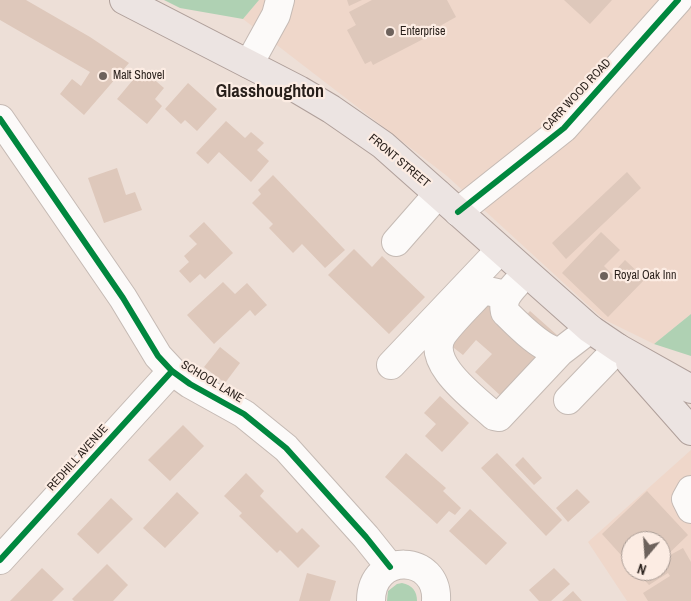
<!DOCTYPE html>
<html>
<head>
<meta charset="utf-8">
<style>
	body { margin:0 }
	#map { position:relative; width:691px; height:601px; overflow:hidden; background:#eddfd7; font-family:"Archivo Narrow",sans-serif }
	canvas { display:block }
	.north { position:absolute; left:621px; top:531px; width:50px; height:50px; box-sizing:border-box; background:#fcece3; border:1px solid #a79a93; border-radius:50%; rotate:198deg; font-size:14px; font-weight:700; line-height:20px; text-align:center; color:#281f1a }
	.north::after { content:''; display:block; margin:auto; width:18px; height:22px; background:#6d625c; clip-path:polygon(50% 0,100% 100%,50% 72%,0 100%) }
</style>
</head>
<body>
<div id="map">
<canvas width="691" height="601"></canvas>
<div class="north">N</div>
</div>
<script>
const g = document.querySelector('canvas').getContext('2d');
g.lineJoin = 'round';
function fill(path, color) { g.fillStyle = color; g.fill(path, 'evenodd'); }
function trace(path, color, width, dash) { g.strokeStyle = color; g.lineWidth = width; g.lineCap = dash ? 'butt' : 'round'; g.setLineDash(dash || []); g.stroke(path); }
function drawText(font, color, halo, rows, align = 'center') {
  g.font = font + ' "Archivo Narrow",sans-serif'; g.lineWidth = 4.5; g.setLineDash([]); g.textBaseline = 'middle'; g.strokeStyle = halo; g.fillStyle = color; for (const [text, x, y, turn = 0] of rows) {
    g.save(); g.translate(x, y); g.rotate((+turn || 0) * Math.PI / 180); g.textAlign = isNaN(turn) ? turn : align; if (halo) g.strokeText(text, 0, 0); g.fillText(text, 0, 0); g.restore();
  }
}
fill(new Path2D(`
	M259,0H691V314L654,344L603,319L447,176L243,19Z
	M691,450V601H627L588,542ZM631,541H661V571H631Z`), '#efd7ca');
fill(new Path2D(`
	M164,0H259L243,19L180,8Z
	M691,314V356L654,344Z
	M402,583C412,585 417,591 417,601H387L388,591L397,584Z`), '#afd1b3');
fill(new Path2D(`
	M0,0H26L90,37L129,63L84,115L60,94L72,79L81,86L90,72L0,20Z
	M347,0H362L349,6Z
	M372,0H447L456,17L431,31L433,34L373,65L371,61L365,64L347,30L356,25L349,12Z
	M564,0H612L590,24Z
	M142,69L164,88L155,99L162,106L147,124L117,99Z
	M188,83L217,109L197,131L185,120L181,124L165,109Z
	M226,121L245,138L251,132L264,143L257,150L269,161L251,182L219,152L208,164L196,153Z
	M117,168L126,195L135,192L142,210L104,223L88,178Z
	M627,172L641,188L566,259L552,243Z
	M273,175L345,250L325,268L302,244L293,253L269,228L273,224L252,203L261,194L258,190Z
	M204,222L233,253L205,279L200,274L190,283L179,271L189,262L184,256L197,244L189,236Z
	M601,232L620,250L604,266L612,274L625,260L645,279L608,317L562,273Z
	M354,249L372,267L382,256L425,297L389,334L328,275Z
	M223,282L235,294L247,283L267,305L255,316L250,310L214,344L187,315Z
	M481,298L499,312L512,331L530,311L557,335L502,397L475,372L492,354L476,340L463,355L445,341Z
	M220,347L240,363L225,383L204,367Z
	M440,396L469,423L442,452L425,436L436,424L424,413Z
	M183,425L204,446L170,481L148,460Z
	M406,453L446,488L443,491L461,508L455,515L449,511L437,524L385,477Z
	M497,453L562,520L546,536L481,468Z
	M523,457L542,478L534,485L515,465Z
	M246,473L264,491L260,496L297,533L302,528L320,546L298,568L280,550L277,553L239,516L242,513L224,496Z
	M577,489L590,502L568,522L556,508Z
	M647,491L688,535L663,559L683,548L691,562V601H648L643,593L670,576L668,573L649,585L636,571H661V541H631V566L602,534Z
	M177,492L199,513L165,548L143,528Z
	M111,498L133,519L98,554L77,534Z
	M470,509L507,543L486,565L449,531Z
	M107,564L128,585L113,601H74L72,599Z
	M42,568L64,589L52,601H10Z
	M554,568L570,584L551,601H539L529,590Z
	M307,573L336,581L330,601H299Z
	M573,591L582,601H562Z`), '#dec8bb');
const minor = new Path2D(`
	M249,64L276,15L280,0
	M0,119L123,298L158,356L172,371L190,384L244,414L286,448L366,537L390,567
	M458,212L564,128L678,0
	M396,242L438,194
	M517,283C508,293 502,299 505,312C518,325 542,350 560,352L590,329
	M506,295L483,290C470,304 455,318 443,334C423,362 476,399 494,416L499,417L560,352
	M391,365L500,250
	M568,400L618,348
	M691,490L686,499L691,509
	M0,560L172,371
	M371,601C371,551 439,554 436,601`);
const major = new Path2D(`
	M124,0L299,90L331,109L383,145L590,329L618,348L691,389
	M630,362L691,431`);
trace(minor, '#c5bab4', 30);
trace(major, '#af9f9a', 30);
trace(minor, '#fcfaf9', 28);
trace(major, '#ece4e2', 28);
trace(new Path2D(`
	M0,119L123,298L158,356L172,371L190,384L244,414L286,448L366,537L390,567
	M458,212L564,128L678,0
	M0,560L172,371`), '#00873e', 6);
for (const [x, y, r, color] of [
	[390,32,5,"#6d625c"],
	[103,76,5,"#6d625c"],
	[604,276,5,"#6d625c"]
]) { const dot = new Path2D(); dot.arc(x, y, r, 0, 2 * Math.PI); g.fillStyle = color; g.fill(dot); trace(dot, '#fcece3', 2); }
drawText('12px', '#281f1a', '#fcece3', [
	["Enterprise",400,32],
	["Malt Shovel",113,76],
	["Royal Oak Inn",614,276]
], 'left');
drawText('12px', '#281f1a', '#fcece3', [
	["CARR WOOD ROAD",577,95,-47],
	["FRONT STREET",399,161,40],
	["SCHOOL LANE",212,382,31],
	["REDHILL AVENUE",78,458,-48]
]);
drawText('bold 18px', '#281f1a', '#fcece3', [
	["Glasshoughton",270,92]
]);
</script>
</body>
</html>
